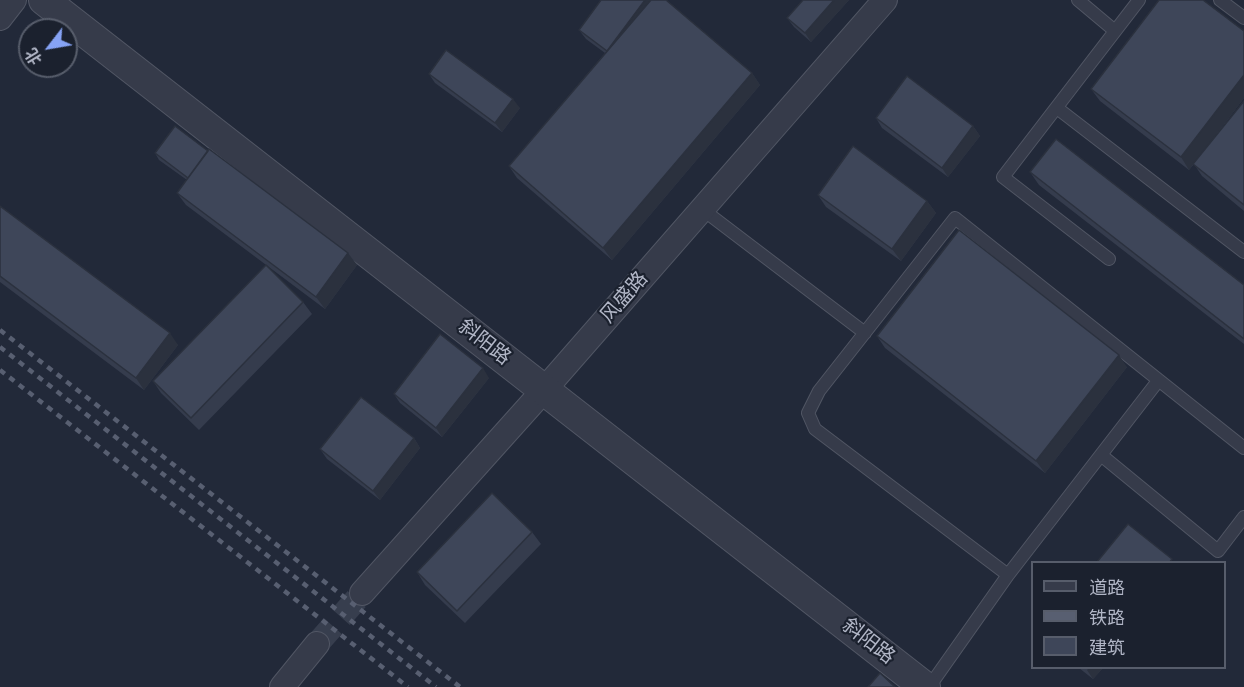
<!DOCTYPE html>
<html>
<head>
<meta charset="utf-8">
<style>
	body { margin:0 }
	#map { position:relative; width:1244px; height:687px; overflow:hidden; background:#222939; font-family:Roboto,"Noto Sans SC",sans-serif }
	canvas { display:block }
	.legend { position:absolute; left:1031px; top:561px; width:195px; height:108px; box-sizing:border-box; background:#1b212e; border:2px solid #575d6b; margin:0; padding:8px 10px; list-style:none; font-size:18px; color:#b1b6c6 }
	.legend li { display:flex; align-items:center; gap:12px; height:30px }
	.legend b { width:30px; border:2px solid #575d6b }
	.north { position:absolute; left:18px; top:18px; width:60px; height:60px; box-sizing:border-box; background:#1b212e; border:2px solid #575d6b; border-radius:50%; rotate:239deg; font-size:16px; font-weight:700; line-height:24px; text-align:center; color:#b1b6c6 }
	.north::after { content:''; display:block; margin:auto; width:21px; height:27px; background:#86a3f5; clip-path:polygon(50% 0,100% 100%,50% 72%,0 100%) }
</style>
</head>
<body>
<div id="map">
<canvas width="1244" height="687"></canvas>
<ul class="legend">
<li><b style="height:8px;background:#363b4a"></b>道路</li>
<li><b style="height:8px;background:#585f71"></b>铁路</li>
<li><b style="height:16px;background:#3e4659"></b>建筑</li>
</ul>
<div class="north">北</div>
</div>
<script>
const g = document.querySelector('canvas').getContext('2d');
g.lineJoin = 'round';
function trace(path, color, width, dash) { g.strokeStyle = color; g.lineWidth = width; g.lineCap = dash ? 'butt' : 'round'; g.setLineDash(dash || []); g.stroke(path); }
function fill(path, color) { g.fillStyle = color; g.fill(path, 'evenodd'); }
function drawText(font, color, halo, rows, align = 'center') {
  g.font = font + ' Roboto,"Noto Sans SC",sans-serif'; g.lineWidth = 4.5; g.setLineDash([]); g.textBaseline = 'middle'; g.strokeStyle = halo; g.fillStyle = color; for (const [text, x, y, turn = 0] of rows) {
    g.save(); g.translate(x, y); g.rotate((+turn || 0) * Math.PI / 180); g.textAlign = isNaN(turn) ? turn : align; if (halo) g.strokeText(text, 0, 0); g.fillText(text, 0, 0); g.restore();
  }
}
trace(new Path2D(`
	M317,644L362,593`), '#373e4e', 24, [24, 12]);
const service = new Path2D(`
	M1078,0L1115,31
	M1220,0L1244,18
	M1057,108L1244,252
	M702,209L865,333
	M1109,259L1003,177L1139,0
	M1101,455L1218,551L1244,517
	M1008,575L815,429L808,413L819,391L955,218L1244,448
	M929,687L1008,575L1158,381`);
const minor = new Path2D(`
	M0,18L14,0
	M362,593L544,390L885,0
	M282,687L317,644`);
const tertiary = new Path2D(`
	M44,0L925,687`);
trace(service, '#515664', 14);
trace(minor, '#515664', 26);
trace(tertiary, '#515664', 32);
trace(service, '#363b4a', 12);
trace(minor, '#363b4a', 24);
trace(tertiary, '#363b4a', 30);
trace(new Path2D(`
	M0,330L460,687
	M0,347L436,687
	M0,370L408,687`), '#585f71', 4.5, [6, 6]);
fill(new Path2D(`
	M803,0H849L811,42L794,27L787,18Z
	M579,30L752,73L760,85L612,260L517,178L509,166L605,53L586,39Z
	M1244,31V98L1208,146L1244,101V211L1202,176L1194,164L1189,170L1100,101L1091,89Z
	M429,74L520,108L502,132L435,83Z
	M876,118L973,126L980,136L948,177L882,128Z
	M155,153L348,253L357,265L325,309L186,205L177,193L187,180L159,160Z
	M1030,172L1244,285V344L1039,185Z
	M818,195L927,201L936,213L901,261L826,207Z
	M0,206L178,345L144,390L0,282Z
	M303,302L312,314L199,430L161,393L153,381Z
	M877,336L1127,367L1045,473L885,348Z
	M489,378L442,437L400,403L394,394Z
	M414,438L420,448L380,500L327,459L320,449Z
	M532,532L541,544L465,623L425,585L417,572Z
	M1079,668H1103L1093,679Z`), '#353c4d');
fill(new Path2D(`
	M645,0H654L608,51Z
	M834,0H849L811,42L805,33Z
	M752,73L760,85L612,260L603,248Z
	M1244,75V98L1189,170L1181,157Z
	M513,99L520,108L502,132L495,123Z
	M973,126L980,136L948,177L942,168Z
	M927,201L936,213L901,261L892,249Z
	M348,253L357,265L325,309L316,297Z
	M170,333L178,345L144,390L136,378Z
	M1119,355L1127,367L1045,473L1036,461Z
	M483,368L489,378L442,437L436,428Z
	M414,438L420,448L380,500L373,491Z
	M1089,668H1103L1093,679L1087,670Z`), '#2b313e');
const building = new Path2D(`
	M601,0H645L607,51L579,30Z
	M651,0H666L752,73L603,248L509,166Z
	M803,0H834L805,33L787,18Z
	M1159,0H1203L1244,31V75L1181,157L1091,89Z
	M446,50L513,99L495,123L429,74Z
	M907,76L973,126L942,168L876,118Z
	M1244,101V205L1193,164Z
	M175,126L208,151L188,178L155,153Z
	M1056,139L1244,285V339L1030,172Z
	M853,146L927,201L892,249L818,195Z
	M209,149L348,253L316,297L177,193Z
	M0,206L170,333L136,378L0,276Z
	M959,230L1119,355L1036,461L877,336Z
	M266,265L303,302L191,418L153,381Z
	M440,334L483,368L436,428L394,394Z
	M361,397L414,438L373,491L320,449Z
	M492,493L532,532L457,611L417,572Z
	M1128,524L1172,559L1170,562H1097Z
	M880,673L895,687H868Z`);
fill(building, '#3e4659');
trace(building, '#2b313e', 1.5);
drawText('20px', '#b1b6c6', '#1b212e', [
	["风盛路",625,298,-49],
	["斜阳路",484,343,38],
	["斜阳路",868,642,38]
]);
</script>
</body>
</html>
